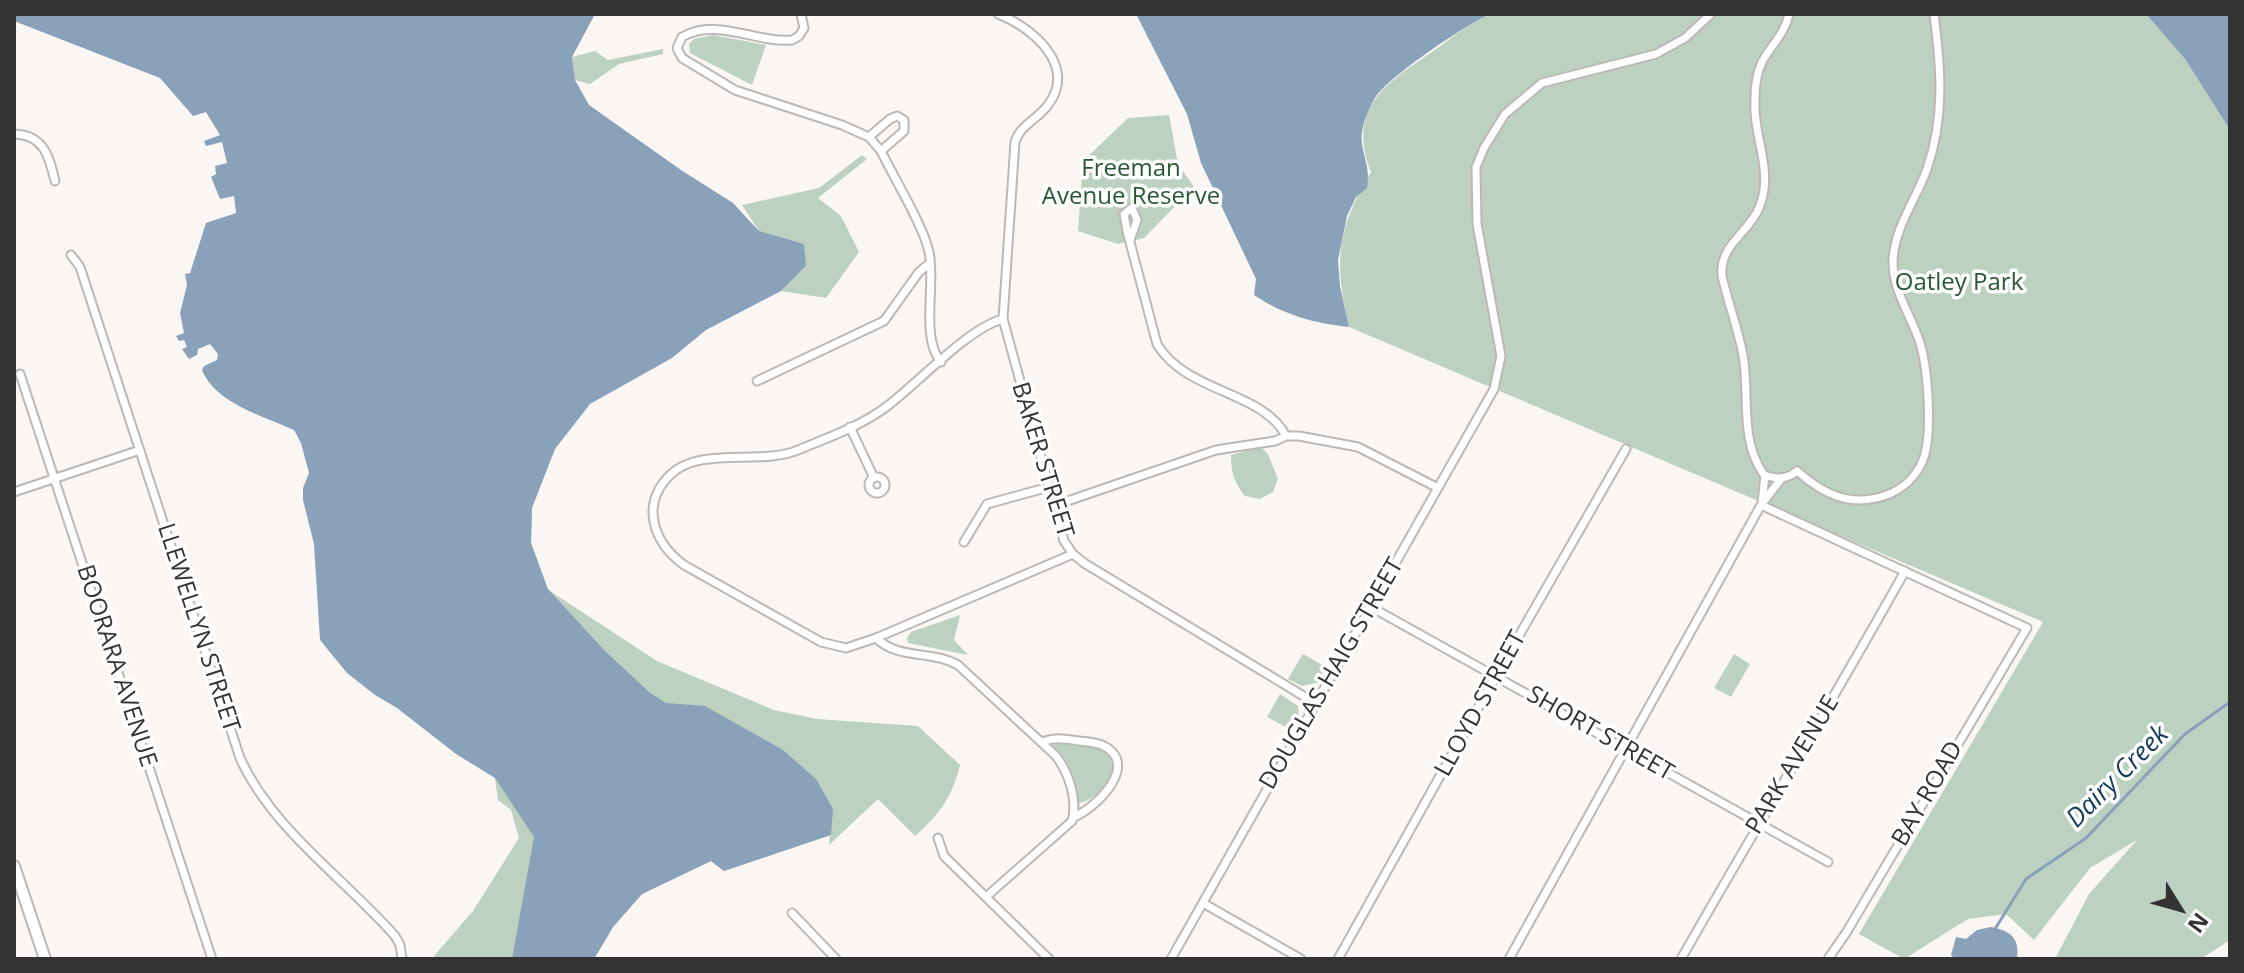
<!DOCTYPE html>
<html>
<head>
<meta charset="utf-8">
<style>
	body { margin:0 }
	#map { position:relative; width:2244px; height:973px; overflow:hidden; background:#faf6f4; font-family:"Open Sans",sans-serif }
	canvas { display:block }
	.frame { position:absolute; inset:0; border:16px solid #343232; pointer-events:none }
	.north { position:absolute; left:2140px; top:869px; width:80px; height:80px; -webkit-text-stroke:6px #fff; paint-order:stroke; rotate:127deg; font-size:22px; font-weight:700; line-height:32px; text-align:center; color:#343232 }
	.north::after { content:''; display:block; margin:auto; width:28px; height:36px; background:#343232; clip-path:polygon(50% 0,100% 100%,50% 72%,0 100%) }
</style>
</head>
<body>
<div id="map">
<canvas width="2244" height="973"></canvas>
<div class="frame"></div>
<div class="north">N</div>
</div>
<script>
const g = document.querySelector('canvas').getContext('2d');
g.lineJoin = 'round';
function fill(path, color) { g.fillStyle = color; g.fill(path, 'evenodd'); }
function trace(path, color, width, dash) { g.strokeStyle = color; g.lineWidth = width; g.lineCap = dash ? 'butt' : 'round'; g.setLineDash(dash || []); g.stroke(path); }
function drawText(font, color, halo, rows, align = 'center') {
  g.font = font + ' "Open Sans",sans-serif'; g.lineWidth = 7; g.setLineDash([]); g.textBaseline = 'middle'; g.strokeStyle = halo; g.fillStyle = color; for (const [text, x, y, turn = 0] of rows) {
    g.save(); g.translate(x, y); g.rotate((+turn || 0) * Math.PI / 180); g.textAlign = isNaN(turn) ? turn : align; if (halo) g.strokeText(text, 0, 0); g.fillText(text, 0, 0); g.restore();
  }
}
fill(new Path2D(`
	M1492,14H2146L2185,59L2230,130V940L2201,959H2055L2089,894L2137,840L2090,868L2034,940L2006,914L1968,919L1904,959L1859,934L2043,622L1349,327C1334,262 1336,230 1371,172C1346,106 1387,83 1435,50C1454,36 1470,23 1492,14Z
	M713,35L766,45L752,85L690,53L689,44L694,39Z
	M663,49V54L619,64L590,84L575,80L572,57L595,51L608,60Z
	M1169,115L1178,164L1194,187L1144,238L1118,244L1078,231L1083,161L1128,118Z
	M862,155L867,159L818,198L841,216L859,252L826,298L781,291L806,266L759,231L742,205L819,188Z
	M1261,447L1268,454L1278,479L1273,492L1260,499L1245,496C1234,483 1231,472 1231,455Z
	M532,508L531,543L547,589L657,661L774,710L817,719L918,726L960,765C952,797 940,814 915,836L878,799L829,845L830,835L724,871L711,861L642,894L613,927L594,959H437L434,956L473,911L519,838L511,810L498,800L495,778Z
	M960,615L954,640L968,655L908,643L907,638L911,632Z
	M1303,654L1326,667L1317,683L1302,686L1288,679Z
	M1734,654L1750,664L1731,697L1714,688Z
	M1280,694L1298,706L1299,717L1291,730L1267,717Z
	M1057,742C1070,744 1090,742 1101,749C1129,764 1100,800 1079,803L1068,765L1053,745Z`), '#bcd1c0');
fill(new Path2D(`
	M14,14H595L572,57L575,80L589,105L681,170L733,203L759,231L804,244L806,266L781,291L706,330L672,358L590,404L555,449L532,508L531,543L548,589L604,650L649,692L666,703L705,706L783,750L816,779L833,809L831,835L724,871L711,861L642,894L613,927L594,959H512L534,837L495,778L456,754L397,708L375,695L347,673L320,640L314,544L303,500V488L309,473L301,443L294,430C263,416 215,403 202,370L204,366L217,360L218,354L210,344L198,349L197,355L189,359L182,349L187,347L184,340L179,341L176,336L184,333L180,313L187,285L185,274L190,273L206,223L236,213L234,196L220,199L211,177L216,174L215,166L227,163L222,142L206,146L204,141L220,135L206,112L193,116L160,78L14,21Z
	M1136,14H1491C1468,23 1388,77 1375,98C1370,106 1365,118 1363,127C1357,148 1372,163 1367,188L1356,197L1347,216L1338,260L1340,286L1349,327C1313,323 1284,315 1254,295L1256,279L1201,163L1187,114Z
	M2146,14H2230V130L2185,59Z
	M1991,927C2010,931 2020,937 2017,959H1955L1951,955L1956,937L1966,939L1977,930Z`), '#8aa1ba');
trace(new Path2D(`
	M1995,929L2026,879L2086,838L2185,734L2230,702`), '#8aa1ba', 3);
const street = new Path2D(`
	M801,14L804,28L799,36L792,40C754,43 718,17 682,37L677,48L682,58L735,90L842,125L869,137L881,151C894,178 923,225 929,252C936,283 920,338 941,362
	M998,14C1032,27 1078,66 1048,105C1038,119 1020,125 1015,142L1003,319L1064,541L1073,554L1084,563L1315,703
	M1789,14C1785,34 1771,45 1762,62C1757,73 1755,86 1755,98C1752,136 1775,171 1759,208C1748,234 1719,245 1722,276C1728,303 1738,328 1743,355C1750,395 1739,440 1764,475C1776,479 1786,480 1797,471C1823,494 1849,507 1884,496C1902,490 1916,477 1923,460C1933,434 1928,366 1919,340C1910,314 1892,289 1893,260C1895,226 1916,200 1927,169C1945,117 1941,68 1934,14
	M14,134C44,135 49,156 55,181
	M869,137L890,119L897,116L904,120V131L881,151
	M1130,240L1137,220L1132,208L1124,214L1127,231L1157,344C1186,393 1263,391 1286,436
	M71,255L80,267L240,758C272,829 344,878 395,936L400,945L402,959
	M1003,319C968,328 917,384 886,407C861,426 827,438 798,450C760,466 699,445 669,476C640,506 654,543 684,565L821,642L846,648L876,638L1073,554
	M20,374L212,959
	M757,381L884,321L919,272L930,263
	M850,427L874,478
	M869 485a8 8 0 1 1 16 0a8 8 0 1 1-16 0Z
	M14,492L140,450
	M1762,503L1765,475
	M1761,505L2027,628L1846,933L1828,959
	M1053,506L1216,450L1275,441L1286,436H1299L1358,447L1438,488
	M964,542L987,504L1049,487
	M1371,607L1828,862
	M876,638C898,660 932,650 958,665L1056,756C1069,773 1078,801 1072,821L987,896
	M1042,742C1055,737 1064,739 1079,741C1087,742 1096,742 1104,746C1140,765 1096,808 1074,817
	M938,838L944,856L1049,959
	M1203,903L1301,959
	M792,913L836,959
	M1171,959L1494,389L1501,356L1477,224L1476,167L1484,148L1505,114L1542,83L1656,54L1685,38L1711,14
	M1338,959L1493,681L1626,449
	M1509,959L1761,505L1781,479
	M1681,959C1755,829 1832,702 1905,571`);
const secondary = new Path2D(`
	M14,866L45,959`);
trace(street, '#bcb8b6', 11);
trace(secondary, '#bcb8b6', 14);
trace(street, '#fff', 7);
trace(secondary, '#fff', 10);
drawText('24px', '#295735', '#fff', [
	["Freeman",1131,169],
	["Avenue Reserve",1131,197],
	["Oatley Park",1959,283]
]);
drawText('24px', '#343232', '#fff', [
	["BAKER STREET",1042,460,73],
	["LLEWELLYN STREET",198,628,72],
	["BOORARA AVENUE",116,666,72],
	["DOUGLAS HAIG STREET",1332,674,-60],
	["LLOYD STREET",1481,704,-61],
	["SHORT STREET",1600,734,30],
	["PARK AVENUE",1793,765,-59],
	["BAY ROAD",1928,794,-60]
]);
drawText('italic 26px', '#163a5e', '#fff', [
	["Dairy Creek",2118,777,-45]
]);
</script>
</body>
</html>
